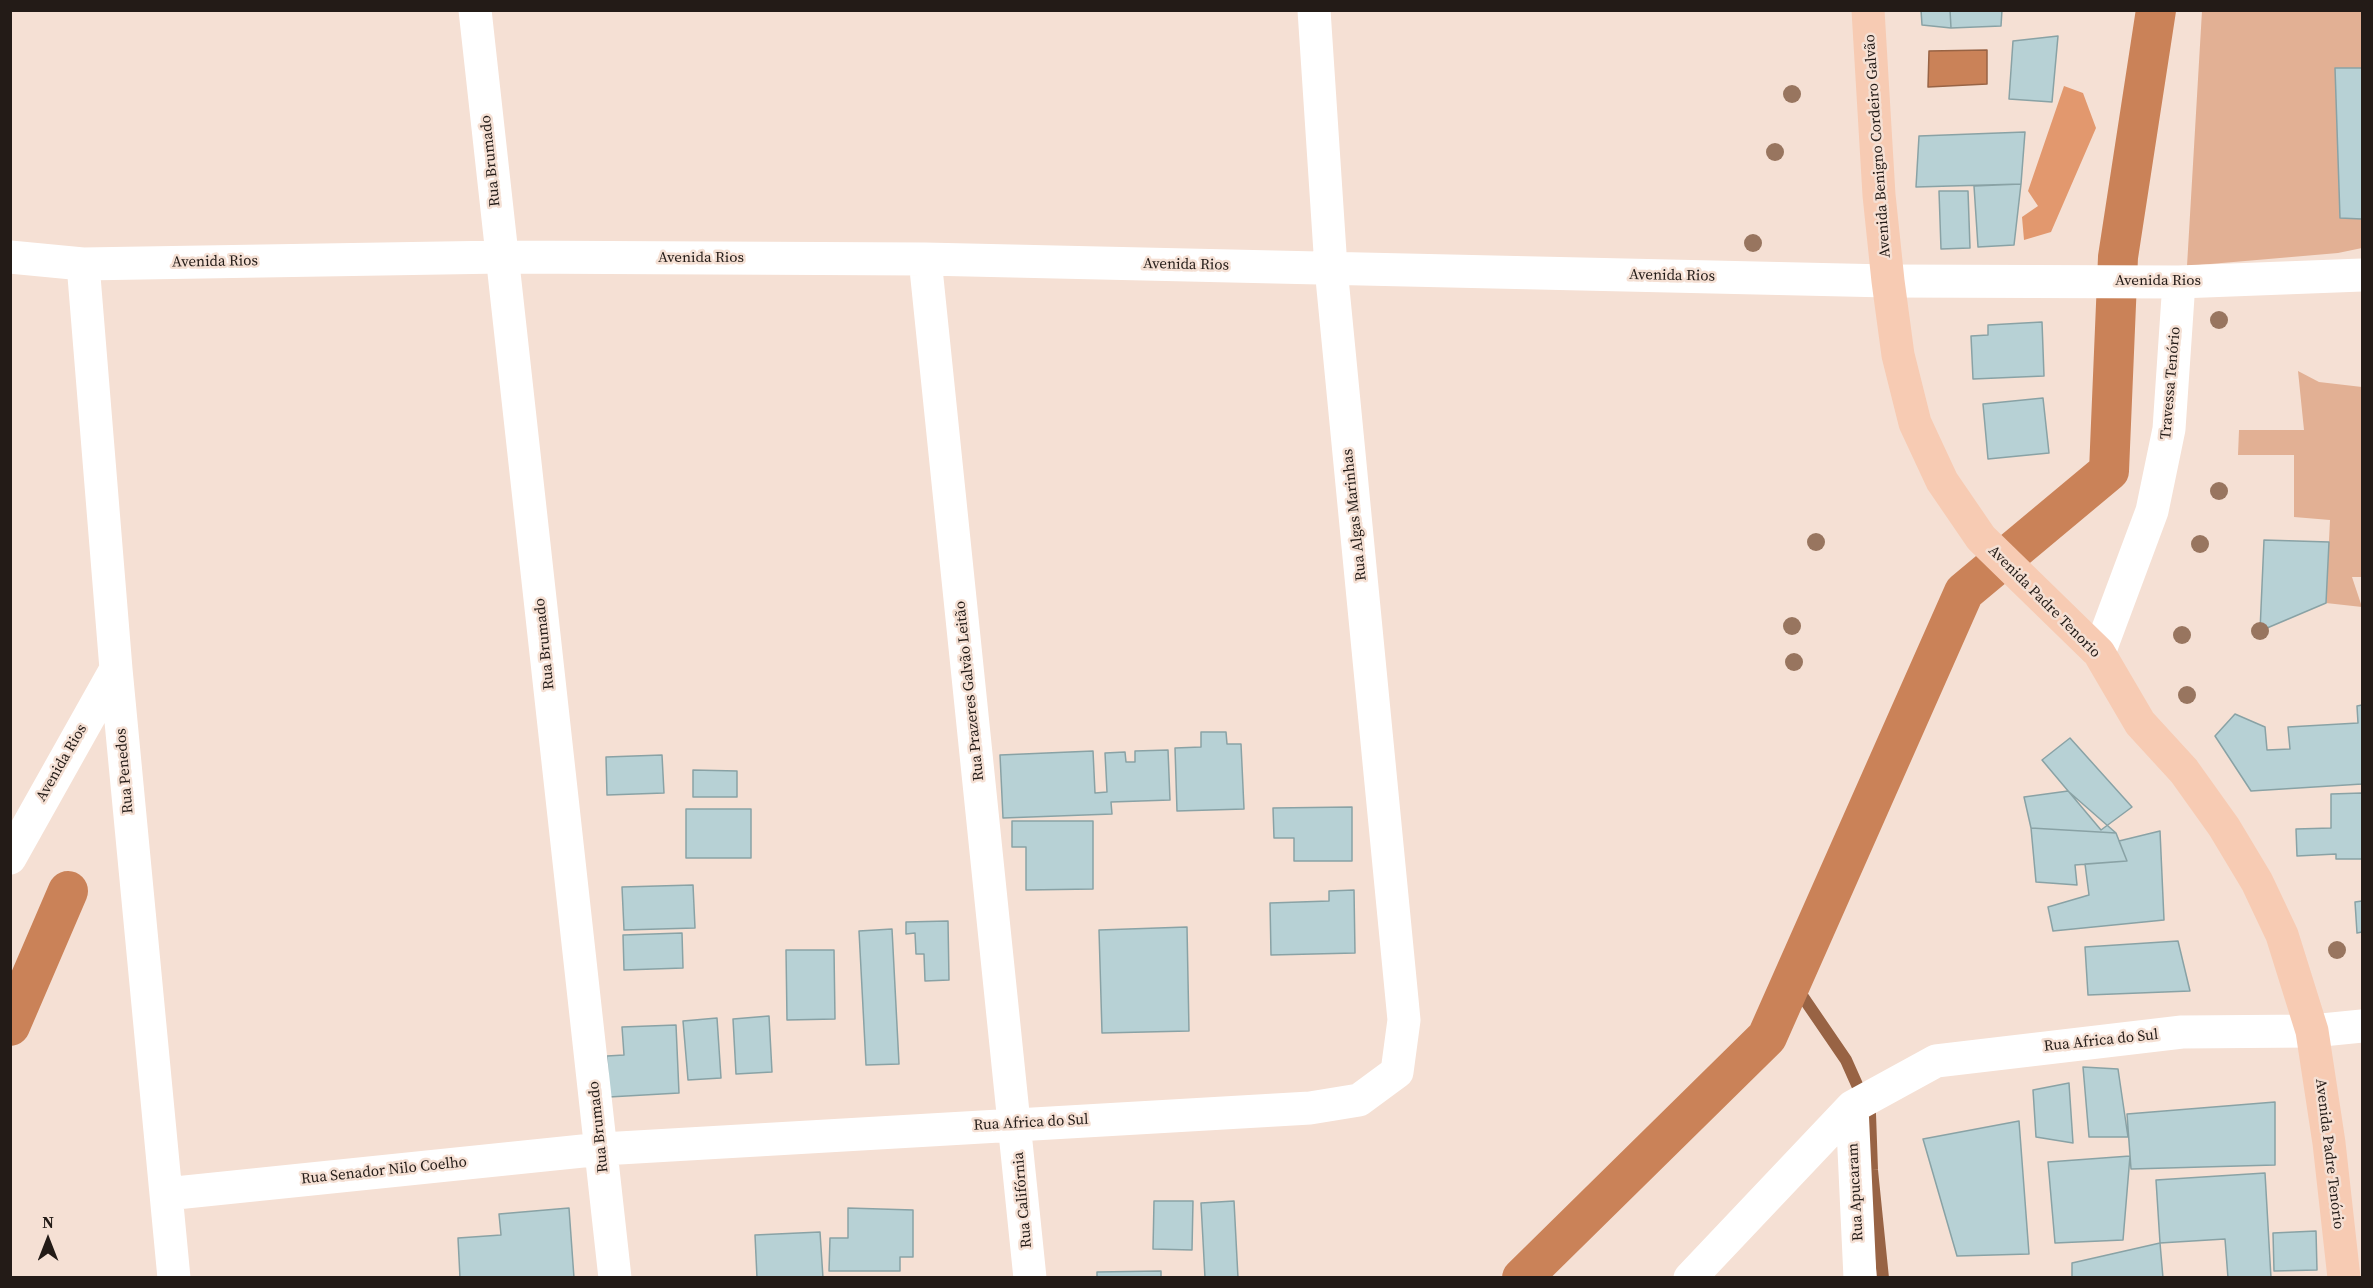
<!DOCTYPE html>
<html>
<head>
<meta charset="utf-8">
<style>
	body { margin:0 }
	#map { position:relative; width:2373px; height:1288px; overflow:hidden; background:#f5e0d4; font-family:"Source Serif 4",serif }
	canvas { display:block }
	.frame { position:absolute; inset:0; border:12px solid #231b17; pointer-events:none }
	.north { position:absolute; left:18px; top:1210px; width:60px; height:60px; -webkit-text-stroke:4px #f5e0d4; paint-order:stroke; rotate:0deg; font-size:16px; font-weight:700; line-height:24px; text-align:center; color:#231b17 }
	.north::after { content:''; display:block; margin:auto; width:21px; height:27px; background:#231b17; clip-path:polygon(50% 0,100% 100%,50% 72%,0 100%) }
</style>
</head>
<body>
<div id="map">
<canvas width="2373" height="1288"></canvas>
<div class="frame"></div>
<div class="north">N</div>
</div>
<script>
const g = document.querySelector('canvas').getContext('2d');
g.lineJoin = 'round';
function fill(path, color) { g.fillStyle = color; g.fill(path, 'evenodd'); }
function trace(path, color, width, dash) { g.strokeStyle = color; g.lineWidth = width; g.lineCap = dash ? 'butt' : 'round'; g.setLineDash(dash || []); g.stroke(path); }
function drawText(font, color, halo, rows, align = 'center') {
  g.font = font + ' "Source Serif 4",serif'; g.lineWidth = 5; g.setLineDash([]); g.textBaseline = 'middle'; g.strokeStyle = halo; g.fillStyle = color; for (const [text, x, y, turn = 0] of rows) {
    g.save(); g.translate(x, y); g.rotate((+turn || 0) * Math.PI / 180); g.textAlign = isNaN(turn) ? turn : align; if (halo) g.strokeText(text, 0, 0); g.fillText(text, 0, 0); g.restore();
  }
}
fill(new Path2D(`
	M2202,11H2362V248L2338,253L2187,266Z
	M2298,371L2319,382L2362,387V577H2352L2362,607L2326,603L2330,520L2294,517V455H2238L2239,430H2304Z`), '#e2b094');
fill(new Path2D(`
	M2064,86L2083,93L2096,128L2051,232L2024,240L2022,217L2038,206L2028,191Z`), '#e2986e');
const water = new Path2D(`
	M1987,50V84L1928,87L1929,51Z`);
fill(water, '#ca8258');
trace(water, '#986344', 1.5);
trace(new Path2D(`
	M1792,981L1846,1060L1870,1114L1872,1170L1883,1278`), '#986344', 12);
trace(new Path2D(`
	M10,1026L68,891
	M1522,1278L1767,1037L1964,592L2109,471L2118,257L2156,10`), '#ca8258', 40);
const building = new Path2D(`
	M1921,10H1950L1951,28L1922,25Z
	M1950,10H2002L2001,26L1951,28Z
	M2058,36L2052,102L2009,99L2013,41Z
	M2335,68H2362V219L2340,218Z
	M2025,132L2021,184L1916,187L1919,136Z
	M2021,184L2014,245L1978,247L1974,186Z
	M1939,191H1968L1970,248L1941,249Z
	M2042,322L2044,376L1973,379L1971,336L1988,335V325Z
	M2043,398L2049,453L1988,459L1983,404Z
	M2264,540L2329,542L2326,603L2260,631Z
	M2362,705V784L2251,791L2215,736L2235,714L2265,727L2267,750L2290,749L2288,727L2358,723L2357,706Z
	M1201,732H1226L1227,744H1241L1244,809L1177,811L1175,748L1201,747Z
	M2070,738L2132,807L2101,830L2042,760Z
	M1168,750L1170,800L1111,802L1112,814L1003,818L1000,755L1093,751L1095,793L1107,792L1105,753L1125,752L1126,762H1135V751Z
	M662,755L664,793L607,795L606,757Z
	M693,770L737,771V797H693Z
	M2068,791L2116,833L2031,828L2024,797Z
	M2362,793V859H2336V854L2297,856L2296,829L2331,828V794Z
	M1352,807V861H1294V838H1274L1273,808Z
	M686,809H751V858H686Z
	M1012,821H1093V889L1026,890V847H1012Z
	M2031,828L2116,833L2127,861L2075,865L2077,885L2036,882Z
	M2160,831L2164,920L2053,931L2048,907L2089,895L2085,864L2127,861L2119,841Z
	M693,885L695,928L624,930L622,887Z
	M1354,890L1355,953L1271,955L1270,903L1329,901V891Z
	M2362,901V932L2357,933L2355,902Z
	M948,921L949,980L925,981L924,954H916L915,933L906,934V922Z
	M1187,927L1189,1031L1102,1033L1099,930Z
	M892,929L899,1064L866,1065L859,931Z
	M682,933L683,968L624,970L623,935Z
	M2178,941L2190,991L2088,995L2085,947Z
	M786,950H834L835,1019L787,1020Z
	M769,1016L772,1072L736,1074L733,1019Z
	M717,1018L721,1078L688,1080L683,1021Z
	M676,1025L679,1093L609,1097L607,1056L624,1055L622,1027Z
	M2083,1067L2118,1069L2128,1137H2089Z
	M2069,1083L2073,1143L2036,1137L2033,1090Z
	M2275,1102V1165L2131,1169L2127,1114Z
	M2019,1121L2029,1254L1957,1256L1923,1139Z
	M2130,1156L2123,1240L2055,1243L2048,1162Z
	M2265,1173L2271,1278H2228L2225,1239L2160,1243L2156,1180Z
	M1154,1201H1193L1192,1250L1153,1249Z
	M1234,1201L1238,1278H1205L1201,1203Z
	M569,1208L574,1278H460L458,1238L501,1235L499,1214Z
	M848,1208L913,1210V1257H900V1271H829L830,1238H848Z
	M2316,1231L2317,1270L2274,1271L2273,1233Z
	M820,1232L823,1278H757L755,1235Z
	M2160,1243L2163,1278H2072V1263Z
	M1161,1271V1278H1097V1272Z`);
fill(building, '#b7d1d5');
trace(building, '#89a2a5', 1.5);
trace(new Path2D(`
	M475,10L615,1278
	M10,257L83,264L502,257L925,259L1888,281L2179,282L2362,275
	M925,259L1030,1278
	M83,264L116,669L174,1278
	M2099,653L2152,511L2169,429L2179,282
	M10,858L116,669
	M1852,1107L1860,1278
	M166,1194L602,1149L1310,1108L1359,1100L1397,1072L1404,1020L1331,268L1314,10
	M1690,1278L1852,1107L1936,1061L2182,1032L2312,1031L2362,1026`), '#fff', 33);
trace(new Path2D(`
	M1868,10L1879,195L1888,281L1898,355L1915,423L1942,481L1981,538L2099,653L2140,723L2184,771L2224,827L2257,882L2282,935L2312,1031L2329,1143L2344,1278`), '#f7cbb3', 33);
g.fillStyle = '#98755f';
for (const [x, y] of [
	[1792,94],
	[1775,152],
	[1753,243],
	[2219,320],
	[2219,491],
	[1816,542],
	[2200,544],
	[1792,626],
	[2260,631],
	[2182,635],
	[1794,662],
	[2187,695],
	[2337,950]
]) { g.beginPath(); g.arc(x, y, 9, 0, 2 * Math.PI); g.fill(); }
drawText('15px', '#231b17', '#f5e0d4', [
	["Avenida Benigno Cordeiro Galvão",1878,146,-94],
	["Rua Brumado",491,161,-96],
	["Avenida Rios",701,258],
	["Avenida Rios",215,262,-1],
	["Avenida Rios",1186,265,1],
	["Avenida Rios",1672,276,1],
	["Avenida Rios",2158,281],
	["Travessa Tenório",2171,383,-85],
	["Rua Algas Marinhas",1355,515,-96],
	["Avenida Padre Tenorio",2044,602,45],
	["Rua Brumado",545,644,-96],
	["Rua Prazeres Galvão Leitão",970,691,-96],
	["Avenida Rios",62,763,-60],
	["Rua Penedos",125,771,-95],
	["Rua Africa do Sul",2101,1041,-6],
	["Rua Africa do Sul",1031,1123,-3],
	["Rua Brumado",599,1127,-96],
	["Avenida Padre Tenório",2329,1154,83],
	["Rua Senador Nilo Coelho",384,1171,-6],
	["Rua Apucaram",1856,1192,-93],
	["Rua Califórnia",1023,1200,-95]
]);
</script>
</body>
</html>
